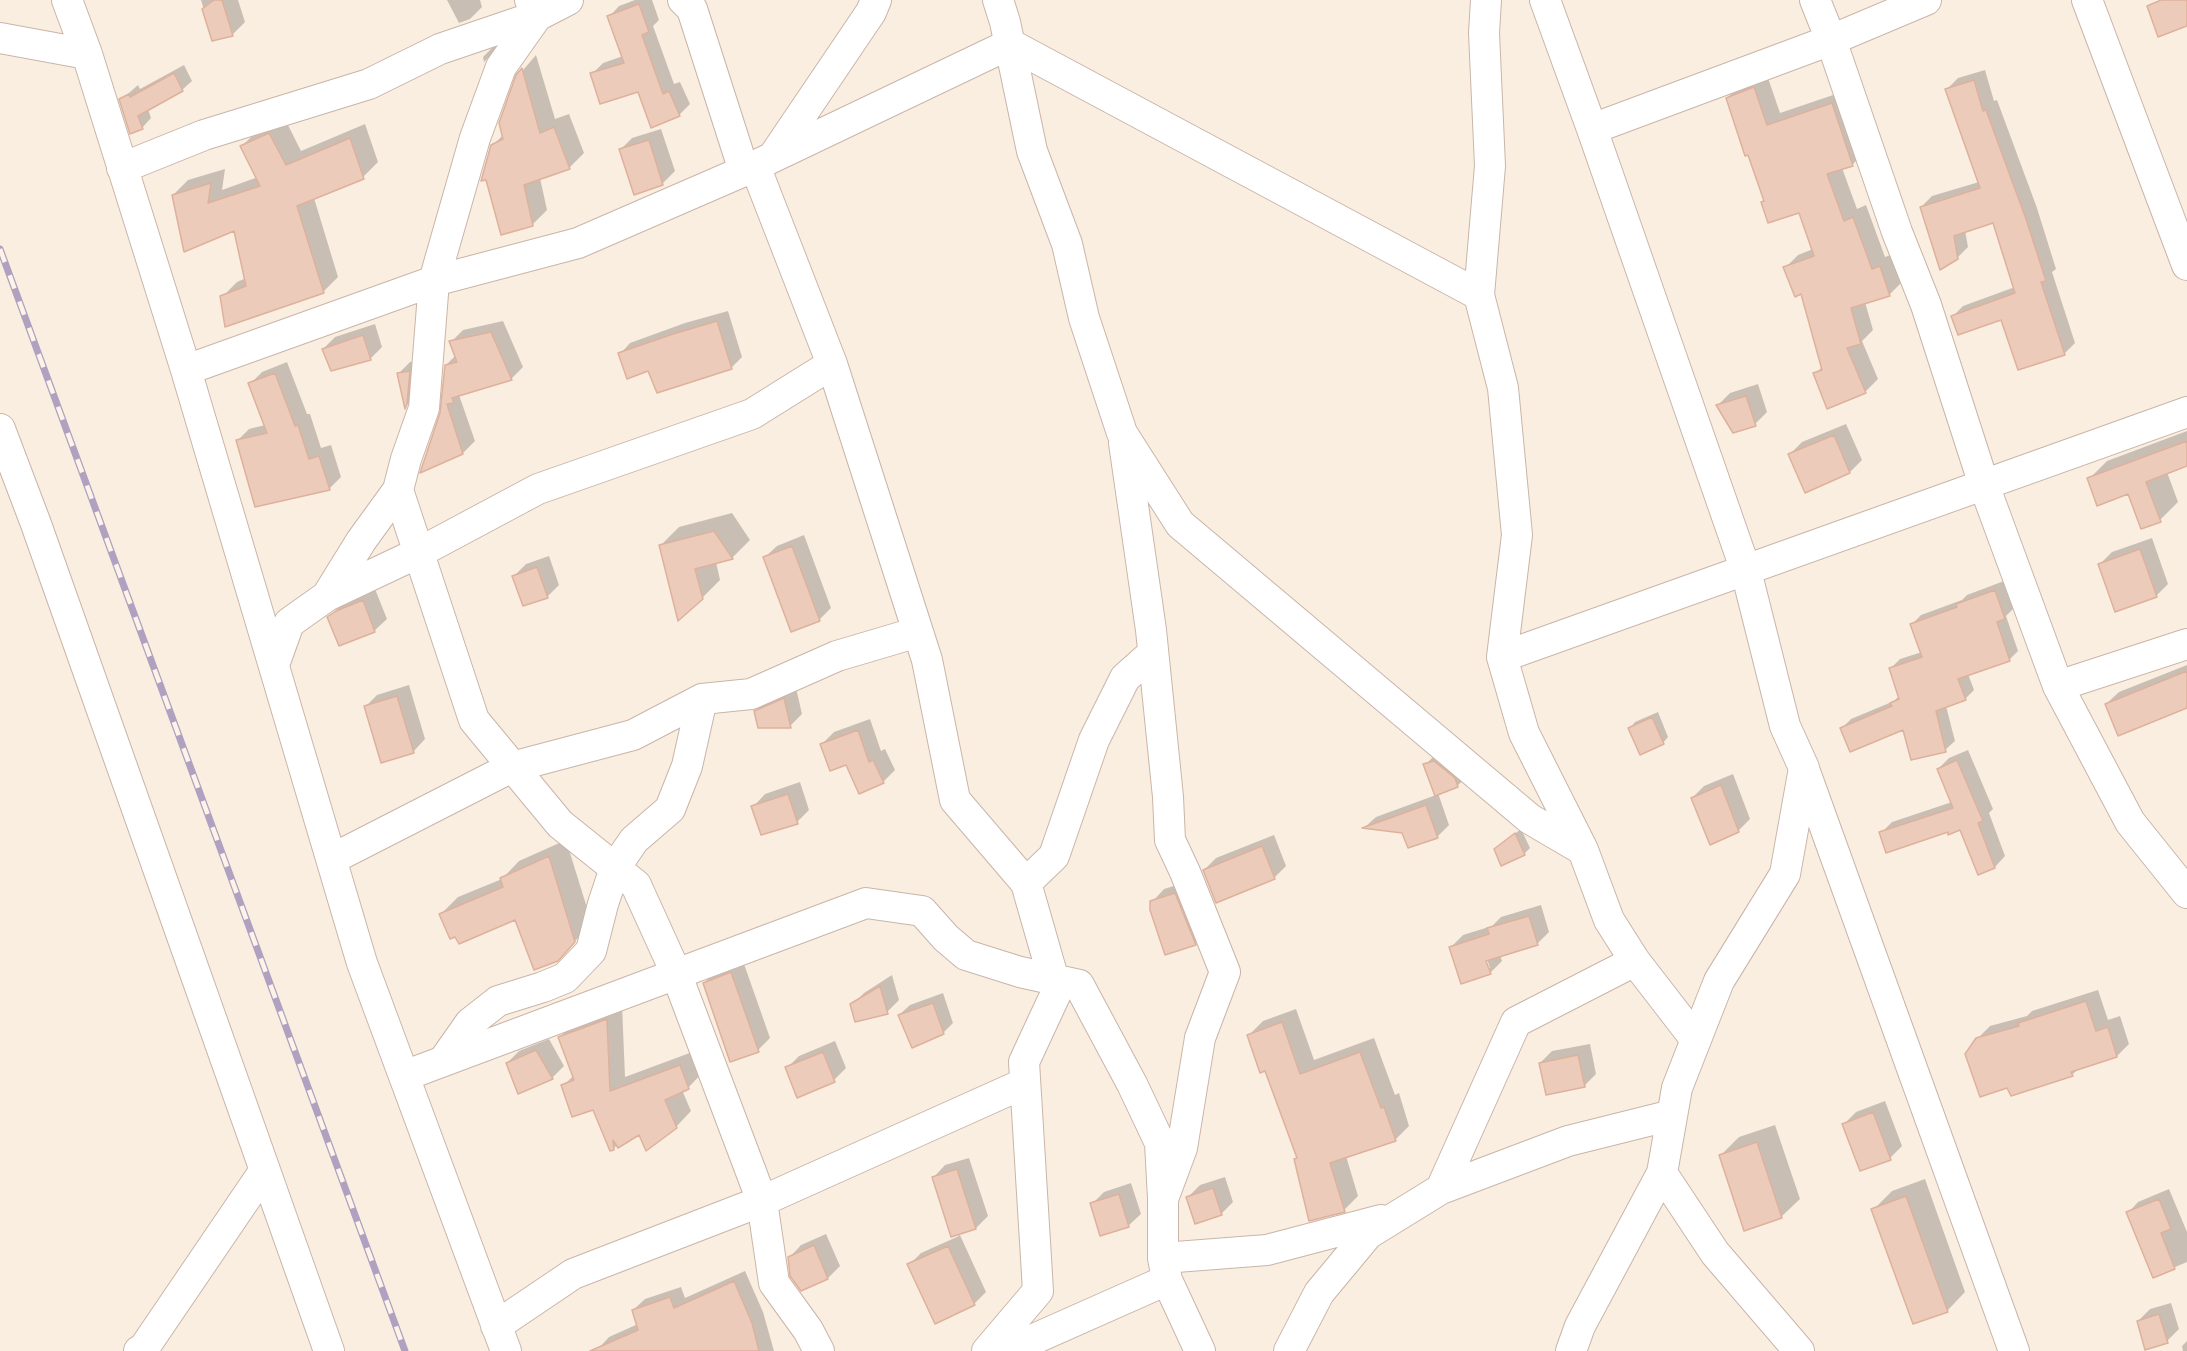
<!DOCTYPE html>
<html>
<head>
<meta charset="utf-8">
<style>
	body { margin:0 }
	canvas { display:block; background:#faeee0 }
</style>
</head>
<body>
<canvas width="2187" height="1351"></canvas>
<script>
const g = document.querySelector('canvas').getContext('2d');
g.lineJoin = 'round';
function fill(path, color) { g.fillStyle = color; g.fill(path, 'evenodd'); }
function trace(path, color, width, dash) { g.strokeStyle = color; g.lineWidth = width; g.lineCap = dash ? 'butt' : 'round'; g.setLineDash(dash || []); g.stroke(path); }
fill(new Path2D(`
	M201,0H238L245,22L233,34L213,40Z
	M447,0H480L482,7L470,19L459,23Z
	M635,0H652L659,20L653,26L674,84L680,82L690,104L679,115L639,90L592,74L603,63L623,56L609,17L619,6Z
	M501,39V45L484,62L483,57Z
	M536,55L555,119L569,114L584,153L570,167L540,178L547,210L532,225L492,146L503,135L518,76Z
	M184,65L192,81L182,90L148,109L151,118L142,128L121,100L138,85L140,89Z
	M1985,70L1994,101L1997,100L2037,208L2056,269L2052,272L2075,343L2064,354L2002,318L1952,317L1963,306L2015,287L1994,221L1965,230L1968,247L1957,258L1921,207L1932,196L1979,182L1947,89L1958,78Z
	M1767,75L1780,113L1845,91L1865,152L1852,165L1842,168L1857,209L1866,205L1885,257L1893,254L1902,282L1889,295L1865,302L1873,330L1862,341L1878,379L1865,392L1815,374L1823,366L1802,292L1785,268L1798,255L1813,249L1800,212L1763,202L1765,200L1727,98L1740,85Z
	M285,119L301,151L365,124L378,162L363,177L314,198L338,277L323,292L222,297L237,282L246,278L235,229L173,195L188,180L225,169L222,190L258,177L242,146L257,131Z
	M661,129L675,171L663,183L634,193L620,150L632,138Z
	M728,311L742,357L731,368L649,369L620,354L630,343L685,323Z
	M503,321L523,367L511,379L459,395L475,441L463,453L442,414L446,365L456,355L451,342L463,330Z
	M375,324L382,347L370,359L323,349L335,337Z
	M421,360L417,395L406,406L398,374L410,362Z
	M287,362L307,414H310L321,448L331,445L341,477L329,489L237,441L249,429L265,425L250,384L262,372Z
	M1758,384L1767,412L1755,424L1718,405L1730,393Z
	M1846,424L1862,460L1850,472L1790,454L1802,442Z
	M2187,431V465L2167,472L2178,502L2160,520L2129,492L2089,479L2107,461Z
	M732,513L750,540L732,558L716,562L720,580L702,598L660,546L679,527Z
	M804,535L831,608L819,620L764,558L777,546Z
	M2152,538L2168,584L2156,596L2100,564L2112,552Z
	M549,556L559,585L547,597L514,576L526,564Z
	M2004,581L2014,608L2006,616L2018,651L2009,660L1968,674L1974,690L1965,699L1946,706L1955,741L1945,750L1904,728H1842L1851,719L1894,701L1899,696L1891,668L1900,659L1922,652L1912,624L1921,615L1962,600L1967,595Z
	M375,589L387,619L374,631L329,617L341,605Z
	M2187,665V707L2106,704L2119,692Z
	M409,685L425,739L413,752L365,707L377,695Z
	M796,688L802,714L790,726L756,711L768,699Z
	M1658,712L1668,737L1663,743L1630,728L1635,722Z
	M870,719L881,751L885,749L895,770L883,782L847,763L822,744L834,732Z
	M1968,750L1993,809L1989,813L2005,856L1995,867L1978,873L1960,828L1881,833L1892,822L1952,802L1938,769L1949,758Z
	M1437,753L1470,774L1457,786L1438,793L1449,825L1437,837L1365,827L1376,817L1436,795L1425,765Z
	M1733,774L1750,819L1738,831L1692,798L1704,786Z
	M800,782L809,810L797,822L753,807L765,794Z
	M1521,829L1530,848L1524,854L1502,844Z
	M1274,835L1286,866L1274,878L1204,870L1216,858Z
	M566,840L592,924L571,945L516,918L441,914L458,897L502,879L519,861Z
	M1187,882L1207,932L1195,944L1152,902L1164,889Z
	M1541,905L1549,932L1537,944L1500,955L1502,961L1490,973L1451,947L1463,935L1492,926L1501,917ZM1485,953L1490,968H1487L1482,954Z
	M743,961L770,1038L758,1050L704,983L716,971Z
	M892,975L899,1000L887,1012L852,1005L864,993Z
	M2098,990L2108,1020L2120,1016L2129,1044L2117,1056L2079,1068L2072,1075L1977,1039L1990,1026L2027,1016L2032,1011Z
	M943,993L953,1023L943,1033L899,1015L910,1005Z
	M622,1004L625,1077L695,1051L703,1072L688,1088L682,1090L691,1111L676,1127L639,1133L618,1144L613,1149L594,1108L563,1086L574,1075L560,1037L575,1022Z
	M1296,1009L1314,1060L1374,1038L1395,1095L1399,1093L1409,1126L1395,1140L1346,1156L1358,1196L1344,1210L1295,1159L1298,1157L1265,1069L1249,1035L1263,1021Z
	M549,1039L564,1066L552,1078L507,1063L519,1051Z
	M835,1041L846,1068L834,1080L787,1068L799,1056Z
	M1590,1044L1596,1074L1584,1086L1540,1063L1552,1051Z
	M1885,1101L1902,1146L1890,1158L1844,1124L1856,1112Z
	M1775,1125L1800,1199L1781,1217L1721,1155L1739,1137Z
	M969,1158L988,1216L976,1228L959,1233L986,1292L974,1304L909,1265L921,1253L959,1236L933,1178L945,1165Z
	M1225,1177L1233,1202L1221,1214L1188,1197L1200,1185Z
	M1925,1179L1965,1292L1947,1311L1873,1210L1892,1191Z
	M1131,1183L1141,1214L1128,1226L1092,1204L1104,1192Z
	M2169,1189L2187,1232V1262L2154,1276L2128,1213L2138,1202Z
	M826,1234L840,1266L828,1278L802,1289L789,1258L801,1245Z
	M745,1271L763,1312L774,1351H599L598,1349L609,1337L638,1324L633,1310L645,1299L681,1287L685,1298Z
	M2171,1303L2179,1329L2167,1341L2138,1321L2150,1309Z
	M2187,1341V1351H2183L2182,1346Z`), '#0003');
const building = new Path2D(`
	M214,0H222L233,36L212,41L202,9Z
	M2161,0H2187V26L2158,37L2147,6Z
	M639,4L649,32L642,35L663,94L669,91L680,116L651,128L638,92L600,104L590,73L624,63L607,16Z
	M522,68L540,133L554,127L570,169L524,185L533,226L501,235L486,180L481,181L491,145L503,139L499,123L516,75Z
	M174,73L183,91L138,116L143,129L130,134L119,99L129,94L130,97Z
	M1974,80L1983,111L1986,110L2026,219L2046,281L2041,282L2065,355L2018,370L2001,320L1958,335L1951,316L2015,293L1993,223L1954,236L1958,259L1940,270L1920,207L1980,188L1945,89Z
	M1754,87L1767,125L1832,103L1853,166L1827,174L1844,221L1853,217L1872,269L1880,266L1890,296L1851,308L1861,344L1847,348L1866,393L1827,409L1813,373L1822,370L1801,294L1795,297L1783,267L1814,256L1799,213L1768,223L1761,202L1764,201L1748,155L1745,156L1726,98Z
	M269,133L286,165L350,138L364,179L297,206L324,293L225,327L220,296L246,286L234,231L184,252L172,195L211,183L208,203L260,186L240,146Z
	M649,140L663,185L634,195L619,149Z
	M717,321L732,369L657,393L648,371L627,379L618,353L673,334Z
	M491,332L512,380L452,398L454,403L447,404L463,454L420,473L440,413L445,365L457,362L449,341Z
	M363,335L371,360L331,371L322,349Z
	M410,371L407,404L405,409L397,373Z
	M275,373L295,426L298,425L309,459L319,456L330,490L255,507L236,440L267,433L248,383Z
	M1746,396L1756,426L1733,433L1716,405Z
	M1834,435L1850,473L1805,493L1788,454Z
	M2187,441V466L2146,482L2161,522L2141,529L2128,494L2097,506L2087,478Z
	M714,531L733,559L695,569L703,599L678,621L659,545Z
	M792,546L820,621L791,632L763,557Z
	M2140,549L2157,597L2115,612L2098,564Z
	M537,567L548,598L523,606L512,576Z
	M1995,590L2005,619L1997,622L2010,661L1958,679L1966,700L1936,711L1946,752L1911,760L1903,730L1850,752L1840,728L1892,706L1890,703L1899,699L1889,668L1922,657L1910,624L1957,607L1956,604Z
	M363,600L375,632L339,646L327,617L336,611Z
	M2187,671V708L2118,736L2105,704Z
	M397,696L414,753L381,763L364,706Z
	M784,698L791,728H758L754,711Z
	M1652,717L1664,744L1640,755L1628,728Z
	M858,730L869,762L873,760L884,783L859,794L846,765L830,771L820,744Z
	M1957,760L1983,821L1978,823L1995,868L1978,875L1960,830L1948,835V832L1886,853L1879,832L1953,808L1937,769Z
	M1434,761L1455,778L1458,787L1435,796L1423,764Z
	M1721,785L1739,832L1710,845L1691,798Z
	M788,794L798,824L761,835L751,806Z
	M1426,805L1438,838L1408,848L1402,833L1362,828Z
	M1515,833L1525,855L1501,866L1494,849Z
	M1262,846L1275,879L1216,903L1203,870Z
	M549,856L575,942L558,961L534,970L515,920L459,944L455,937L450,939L439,914L503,887L500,878Z
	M1175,893L1196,945L1165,955L1150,910V901Z
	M1529,916L1538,945L1486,961L1491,974L1461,984L1449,947L1489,934L1487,928Z
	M731,972L759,1052L730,1062L703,983Z
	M880,986L888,1014L855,1022L850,1004Z
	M2086,1001L2096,1031L2108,1027L2117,1057L2071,1072L2073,1076L2011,1096L2007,1088L1980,1097L1965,1054L1976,1038L2019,1026L2018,1023Z
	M933,1003L944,1034L912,1048L898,1015Z
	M607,1019L610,1091L680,1065L689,1089L665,1100L677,1128L646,1151L639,1135L618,1148L613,1140L614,1150L610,1151L593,1110L572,1117L561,1085L574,1080L558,1037Z
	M1282,1022L1300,1074L1360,1052L1381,1108L1384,1107L1396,1141L1330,1163L1345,1212L1309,1221L1294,1159L1297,1158L1265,1071L1260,1073L1247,1035Z
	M536,1050L553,1079L518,1094L506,1063Z
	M823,1052L835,1082L797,1098L785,1067Z
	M1578,1055L1585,1087L1546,1095L1539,1063Z
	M1873,1112L1891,1160L1860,1171L1842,1124Z
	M1757,1142L1782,1218L1744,1231L1719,1155Z
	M957,1169L976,1229L951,1237L932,1177Z
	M1213,1188L1222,1215L1195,1224L1186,1197Z
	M1119,1194L1129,1227L1100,1236L1090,1203Z
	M1906,1196L1948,1312L1913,1324L1871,1209Z
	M2159,1199L2171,1229L2161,1233L2175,1269L2153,1278L2126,1212Z
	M814,1245L828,1279L801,1291L790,1276L788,1257Z
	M948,1246L975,1305L935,1324L907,1264Z
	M734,1281L752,1323L759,1351H590L638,1330L632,1310L670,1297L674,1308Z
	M2159,1314L2168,1343L2145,1350L2137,1321Z`);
fill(building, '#edcbba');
trace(building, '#deb19c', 1.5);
const street = new Path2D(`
	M67,0L87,54L186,370L362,963L506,1351
	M998,0L1005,22L1032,151L1067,244L1084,318L1122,433L1180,524L1530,819L1583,850L1609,920L1635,961L1696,1040
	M1486,0L1484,33L1490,166L1479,295L1503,388L1517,535L1502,657L1524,733L1583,850
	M1545,0L1592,129L1746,571L1785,726L1804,768L1785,874L1719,981L1677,1088L1662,1173L1580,1326L1571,1351
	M1815,0L1831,40L1897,232L1926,305L1984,485L2058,686L2130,822L2187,893
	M2087,0L2187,265
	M0,38L87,54
	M1592,129L1831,40L1926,0
	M773,157L871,12L876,0
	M755,166L832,364L927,660L955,800L1026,883
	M122,168L204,135L369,84L440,49L537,16L568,0
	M744,171L1010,44L1479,295
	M186,370L434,281L578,243L744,171L692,9L683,0
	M0,429L36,524L329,1351
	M1124,443L1151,630L1168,797L1170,840L1185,872L1225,972L1200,1038L1182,1148L1163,1199V1258L1167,1280L1200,1351
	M398,490L474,720L560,824L636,885L676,973L762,1201L774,1283L808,1330L819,1351
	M327,596L420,552L538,489L752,414L832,364
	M1502,657L2187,412
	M274,665L289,623L327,596L361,541L398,490L406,459L424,408L434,281L475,138L501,67L537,16L530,0
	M2058,686L2187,644
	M1804,769L2014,1351
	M332,859L512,767L633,735L702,699L751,694L837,656L918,632
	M444,1060L470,1023L498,1001L543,987L565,978L591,951L603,904L615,868L634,840L670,809L687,766L702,699
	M404,1076L866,903L922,911L946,938L966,955L1020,972L1079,985L1132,1084L1160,1143L1163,1199
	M1662,1173L1715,1253L1799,1351
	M1441,1189L1568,1141L1672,1115
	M1163,1258L1267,1250L1381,1220
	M496,1326L573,1274L762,1201L1025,1083
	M139,1351L144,1348L265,1170
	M987,1351L1038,1291L1024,1062L1057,991L1026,883L1054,856L1094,740L1125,678L1153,653
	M1007,1351L1167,1280
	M1289,1351L1319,1293L1368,1234L1441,1189L1516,1022L1635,961`);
trace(street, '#c9b5a9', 32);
trace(street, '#fff', 30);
const rail = new Path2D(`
	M0,249L405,1351`);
trace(rail, '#b0a1c1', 7);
trace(rail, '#fdf3e6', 4.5, [14]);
</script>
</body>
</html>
